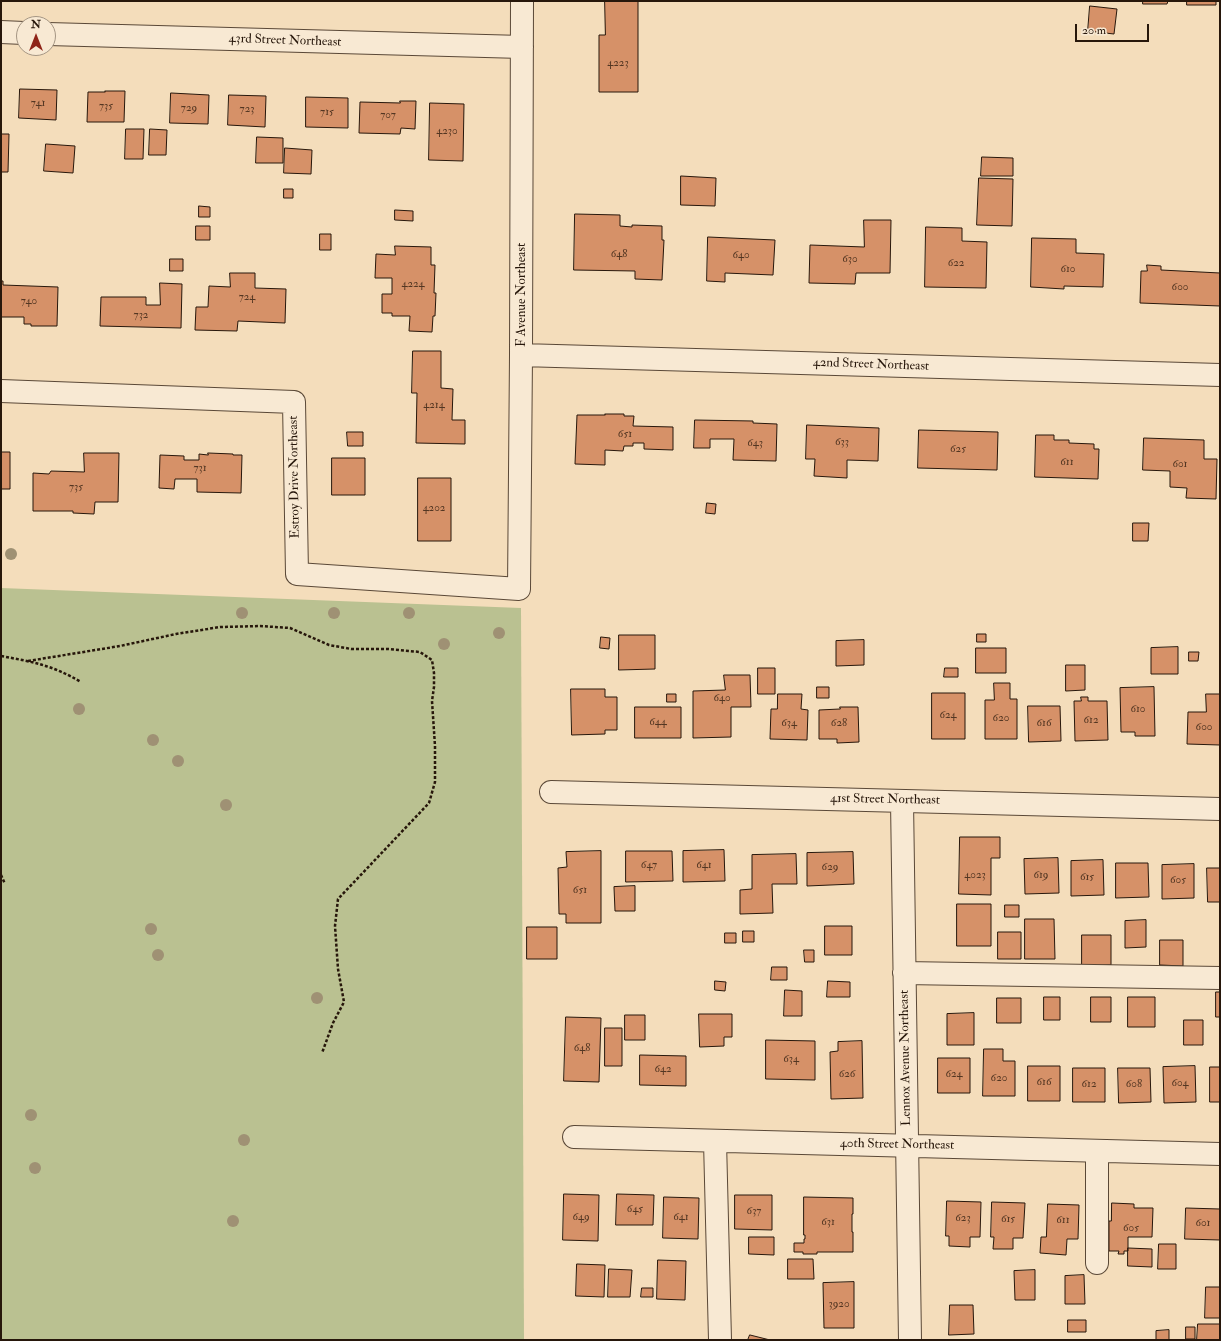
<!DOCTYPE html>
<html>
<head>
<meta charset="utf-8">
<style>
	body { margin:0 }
	#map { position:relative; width:1221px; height:1341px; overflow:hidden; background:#f4ddbb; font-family:"IM FELL Double Pica",serif }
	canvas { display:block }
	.frame { position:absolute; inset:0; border:2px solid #27170b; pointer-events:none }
	.north { position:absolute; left:16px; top:16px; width:40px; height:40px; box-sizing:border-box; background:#f8e9d3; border:1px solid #a49583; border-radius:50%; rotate:0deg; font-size:11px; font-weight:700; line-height:16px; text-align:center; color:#27170b }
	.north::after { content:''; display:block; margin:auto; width:14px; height:18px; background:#8f2418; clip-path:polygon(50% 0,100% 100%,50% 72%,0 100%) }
	.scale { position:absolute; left:1075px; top:24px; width:74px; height:18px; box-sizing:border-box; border:2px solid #27170b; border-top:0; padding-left:5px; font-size:12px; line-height:14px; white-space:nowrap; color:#27170b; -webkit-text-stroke:3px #f8e9d3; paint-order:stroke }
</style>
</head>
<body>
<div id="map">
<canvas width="1221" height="1341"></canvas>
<div class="frame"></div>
<div class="north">N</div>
<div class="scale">20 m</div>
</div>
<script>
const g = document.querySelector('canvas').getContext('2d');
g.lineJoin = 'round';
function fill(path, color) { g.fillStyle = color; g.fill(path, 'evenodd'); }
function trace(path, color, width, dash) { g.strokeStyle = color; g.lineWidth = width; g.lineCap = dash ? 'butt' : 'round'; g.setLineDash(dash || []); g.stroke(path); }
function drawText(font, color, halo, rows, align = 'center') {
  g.font = font + ' "IM FELL Double Pica",serif'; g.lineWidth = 3; g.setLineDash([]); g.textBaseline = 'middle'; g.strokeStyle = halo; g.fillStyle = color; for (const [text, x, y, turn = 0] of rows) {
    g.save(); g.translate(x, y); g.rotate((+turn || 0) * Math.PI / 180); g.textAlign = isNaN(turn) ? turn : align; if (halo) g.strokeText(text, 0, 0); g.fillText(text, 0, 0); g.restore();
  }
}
fill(new Path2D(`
	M1,588L521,608L524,1340H1Z`), '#bac191');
const building = new Path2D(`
	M605,1H638V92H599V35H605Z
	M1143,1H1168L1167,4H1143Z
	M1187,1H1216V5H1187Z
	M1090,6L1117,9L1114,34L1088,31Z
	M20,89L57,90L56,120L19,118Z
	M105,91H125L124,122H87L88,92H105Z
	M171,93L209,95L208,124L170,123Z
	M229,95L266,96L265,127L228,125Z
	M306,97L348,98V128L306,127Z
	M400,101H416L415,129L401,128L400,134L359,133L360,102L400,103Z
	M430,103L464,104L463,161L429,160Z
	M126,129H144L143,159H125Z
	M150,129L167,130L166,155H149Z
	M1,134H9L8,172H1Z
	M257,137L283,138V163H256Z
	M46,144L75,146L73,173L44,171Z
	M285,148L312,150L311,174L284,173Z
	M982,157L1013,158V176H981Z
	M681,176L716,178L715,206L681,205Z
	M979,178L1013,179L1012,226L977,225Z
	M284,189H293V198H284Z
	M199,206L210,207V217H199Z
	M395,210L413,211V221L395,220Z
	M575,214L620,215V226L632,227V225L662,226V240H664L662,280L635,279V271L574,270Z
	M864,220H891L890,273H856L855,284L809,283L810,245L864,247Z
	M196,226H210V240H196Z
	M926,227L962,228V241L987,242L986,288L925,287Z
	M320,234H331V250H320Z
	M708,237L775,240L773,275L725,273V282L707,281Z
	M1032,238L1076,239V253L1104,254L1103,287L1064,286V289L1031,287Z
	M395,246L431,247V265H435L434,293H436L435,316H433L432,332L409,331L410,316H392V313H382V294H392V278H375L376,254L395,255Z
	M170,259H183V271H170Z
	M1147,265L1161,266V270L1220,273V306L1140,303L1141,271H1147Z
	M230,273H255V288L286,289L285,323L238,321L237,331L195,330L196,307H208L209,286L230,287Z
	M1,281H3V285L58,287L57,326H31V324H24V317H1Z
	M160,283L182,284L181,328L100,326L101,297H146V305H160Z
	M413,351H441V388L453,389L452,420H465V444L416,443L417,393H412Z
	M605,414H624V416H634L633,426L673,427V450L644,449V443H633V446H624L623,451L605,450V465L575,464L577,415H605Z
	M695,420L753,421V423L777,424L776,461L733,460L734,439H710V448H694Z
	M807,425L879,428L878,461L847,460V478L814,476L815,459H806Z
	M919,430L998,432L997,470L918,468Z
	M347,432H363V446H348Z
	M1036,435H1054V440H1069V443L1094,444V449H1099L1098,479L1035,477Z
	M1144,438L1204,440V459H1217L1216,499L1186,498L1187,488L1170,487V471L1143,470Z
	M1,452H10V489H1Z
	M84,453H119L118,502H95L94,514L73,513V511H33V473L49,474L51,471L84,472Z
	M208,453L233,454V455H242L241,493L197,492V479H175L174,489L159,488L160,455L184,456V460H199V454L208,455Z
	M332,458H365V495H332Z
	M418,478H451V541H418Z
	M707,503L716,504L715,514L706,513Z
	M1133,523H1149L1148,541H1133Z
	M977,634H986V642H977Z
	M619,635H655V669L619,670Z
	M601,637L610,638L609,649L600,648Z
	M864,640V665L836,666V641Z
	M1178,647V674H1151V648Z
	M976,648H1006V673H976Z
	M1189,652H1199L1198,661H1189Z
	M1066,665H1085V690L1066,691Z
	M758,668H775V694H758Z
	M945,668H958V677H944Z
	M724,675H750L751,707H731V737L693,738V691L725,690Z
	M994,683H1010V699H1017V739H985V700H994Z
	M817,687H829V698H817Z
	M1154,687L1155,736H1135V732H1121L1120,688Z
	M571,689H605V697H617V730H605V734L572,735Z
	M932,693H965V739H932Z
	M667,694H676V702H667Z
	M778,694H802L801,709L808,710L807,740L770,739L771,709H777Z
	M1206,694H1220V745L1187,744L1188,712H1206Z
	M1081,697H1088V701H1107L1108,740L1075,741L1074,701H1081Z
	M1028,706H1060L1061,741L1029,742Z
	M635,707H681V738H635Z
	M840,707H858L859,742L837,743V739H819V710L840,709Z
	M960,837H1000V858H991V895L959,894Z
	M724,850L725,881L683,882V851Z
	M601,851V923H566V914H559L558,868L567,867L566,852Z
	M626,851H672L673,881L626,882Z
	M853,852L854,884L807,886V853Z
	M796,854L797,884H772L773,913L740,914V890L752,889V855Z
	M1058,858L1059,893L1025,894L1024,859Z
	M1103,860L1104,895L1071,896V861Z
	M1116,863H1148L1149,897L1116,898Z
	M1194,864V898L1162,899V865Z
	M1207,868H1220V902H1208Z
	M635,886V911H615L614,887Z
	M957,904H991V946H957Z
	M1005,905H1019V917H1005Z
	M1025,919H1054L1055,959H1025Z
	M1146,920V947L1125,948V921Z
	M825,926H852V955H825Z
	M527,927H557V959H527Z
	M743,931H754V942H743Z
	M998,932H1021V959H998Z
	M725,933H736V943H725Z
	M1082,935H1111V965L1082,966Z
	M1160,940H1183V966L1160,965Z
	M804,950H814V962H805Z
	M772,967H787V980H771Z
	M715,981L726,982L725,991L715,990Z
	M828,981L850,982V997H827Z
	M785,990L802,991V1016H784Z
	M1216,992H1220V1017H1216Z
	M1044,997H1060V1020H1044Z
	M1091,997H1111V1022H1091Z
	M1128,997H1155V1027H1128Z
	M997,998H1021V1023H997Z
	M974,1013V1045H947V1014Z
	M699,1014H732V1037H724V1046L700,1047Z
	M625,1015H645V1040H625Z
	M566,1017L601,1018L599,1082L564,1081Z
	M1184,1020H1203V1045H1184Z
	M605,1028H622V1066H605Z
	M766,1040L815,1041V1080L766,1079Z
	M862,1041L863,1098L831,1099L830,1052L838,1051V1042Z
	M984,1049H1003V1061H1015V1096H983Z
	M640,1055L686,1056V1086L640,1085Z
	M938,1058H970V1093H938Z
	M1028,1066H1060V1101H1028Z
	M1195,1066L1196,1102L1164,1103L1163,1067Z
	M1210,1067H1220V1102H1210Z
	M1073,1068H1105V1102H1073Z
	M1118,1068H1150L1151,1102L1119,1103Z
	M564,1194L599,1195L598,1241L563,1240Z
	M617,1194L654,1195L653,1225H616Z
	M735,1195H772V1230L735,1229Z
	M664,1197L699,1198L698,1239L663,1238Z
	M804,1197L853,1198V1214H852V1232H853V1252H817V1254H803V1252H794V1243H804V1239H805V1235H804Z
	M947,1201L981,1202L980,1237H970V1247L949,1246V1236H946Z
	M992,1202L1025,1203L1023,1238H1013V1249H993L994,1237H991Z
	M1112,1203L1134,1204V1208H1153L1152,1237H1128V1251H1124V1254H1118L1119,1251H1109V1221H1111Z
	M1048,1204L1079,1205L1078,1239H1067L1066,1255L1040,1253L1041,1237H1046Z
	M1186,1208L1220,1209V1240L1185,1239Z
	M749,1237H774V1255L749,1254Z
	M1159,1244H1176V1269H1158Z
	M1128,1248L1152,1249V1267L1128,1266Z
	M788,1259H813L814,1279H788Z
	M658,1260L686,1261L685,1300L657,1299Z
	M577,1264L605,1265L604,1297L576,1296Z
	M609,1269L632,1270L630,1297H608Z
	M1035,1270V1300H1015L1014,1271Z
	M1084,1275L1085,1304H1065V1276Z
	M854,1282V1328H824L823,1283Z
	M1206,1287H1220V1318H1205Z
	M642,1288H653V1297H641Z
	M950,1305H973L974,1334L949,1335Z
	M1068,1320H1086V1332H1068Z
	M1198,1324H1220V1340H1197Z
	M1186,1327H1195V1339H1186Z
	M1169,1330V1340H1156V1331Z
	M750,1335L770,1340H748Z`);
fill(building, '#d69168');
trace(building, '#27170b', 1);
const minor = new Path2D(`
	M1,32L24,33
	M48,34L522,47
	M521,355L1220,375
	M1,391L294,402L297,574L519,589L521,355L522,1
	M551,792L1220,809
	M902,801L910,1340
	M904,973L1220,978
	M574,1137L1220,1154
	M715,1141L720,1340
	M1097,1263V1151`);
trace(minor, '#5a4837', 24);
trace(new Path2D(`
	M1,656C33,662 52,665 81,682
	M28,661L120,646L176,634L220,627L260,626L290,628L329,645L351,649H388L420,652L432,660L434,673V687L432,701L435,746V782L429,803L338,899L335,926L338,969L344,1002L333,1023L322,1053
	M1,875L5,884`), '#27170b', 2.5, [3, 2]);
trace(minor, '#f8e9d3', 22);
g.fillStyle = '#9f9174';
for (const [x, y] of [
	[11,554],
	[242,613],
	[334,613],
	[409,613],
	[499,633],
	[444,644],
	[79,709],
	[153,740],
	[178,761],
	[226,805],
	[151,929],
	[158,955],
	[317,998],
	[31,1115],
	[244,1140],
	[35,1168],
	[233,1221]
]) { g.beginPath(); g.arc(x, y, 6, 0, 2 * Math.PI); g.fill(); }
drawText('11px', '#533622', null, [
	["4223",618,64],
	["741",38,104],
	["735",106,107],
	["729",189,109],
	["723",247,110],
	["715",327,113],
	["707",388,116],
	["4230",447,132],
	["648",619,255],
	["640",741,256],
	["630",850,260],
	["622",956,264],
	["610",1068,270],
	["4224",413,285],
	["600",1180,288],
	["724",247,298],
	["740",29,302],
	["732",141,316],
	["4214",434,406],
	["651",625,435],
	["633",842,443],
	["643",755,444],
	["625",958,450],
	["611",1067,463],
	["601",1180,465],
	["731",200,469],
	["735",76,488],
	["4202",434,509],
	["640",722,699],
	["610",1138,710],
	["624",948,716],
	["620",1001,719],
	["612",1091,721],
	["644",658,723],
	["634",789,724],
	["628",839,724],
	["616",1044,724],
	["600",1204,728],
	["647",649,866],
	["641",704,866],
	["629",830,868],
	["4023",975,876],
	["619",1041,876],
	["615",1087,878],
	["605",1178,881],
	["651",580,891],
	["648",582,1049],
	["634",791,1060],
	["642",663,1070],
	["626",847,1075],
	["624",954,1075],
	["620",999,1079],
	["616",1044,1083],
	["604",1180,1084],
	["612",1089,1085],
	["608",1134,1085],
	["645",635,1210],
	["637",754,1212],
	["649",581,1218],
	["641",681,1218],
	["623",963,1219],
	["615",1008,1220],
	["611",1063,1221],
	["631",828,1223],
	["601",1203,1224],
	["605",1131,1229],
	["3920",839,1305]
]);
drawText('13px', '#27170b', '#f8e9d3', [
	["43rd Street Northeast",285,41,2],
	["F Avenue Northeast",522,295,-90],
	["42nd Street Northeast",871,365,2],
	["Estroy Drive Northeast",295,477,-91],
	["41st Street Northeast",885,800,1],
	["Lennox Avenue Northeast",906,1058,-91],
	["40th Street Northeast",897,1145,1]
]);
</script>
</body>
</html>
